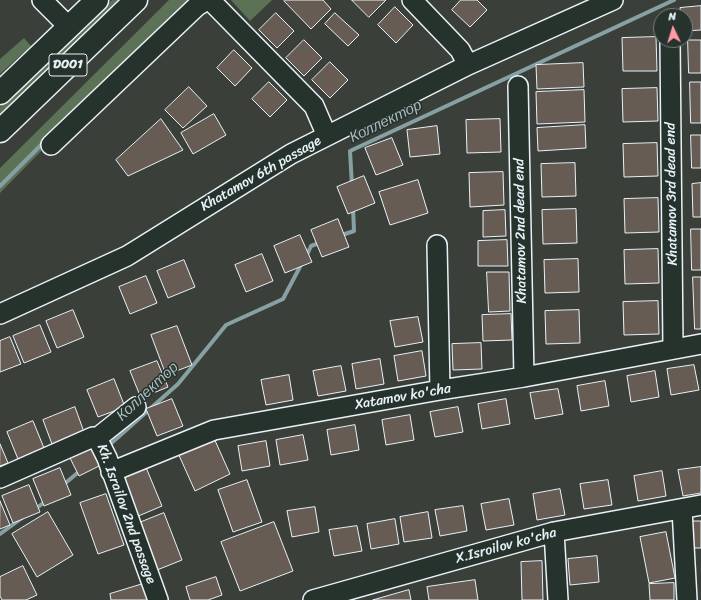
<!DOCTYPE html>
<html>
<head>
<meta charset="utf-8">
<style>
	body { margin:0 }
	#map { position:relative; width:701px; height:600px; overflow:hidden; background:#3a3f39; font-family:Sriracha,sans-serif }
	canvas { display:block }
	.north { position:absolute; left:653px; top:8px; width:40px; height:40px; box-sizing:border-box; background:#26332d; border:1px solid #747f7e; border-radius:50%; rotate:356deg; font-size:11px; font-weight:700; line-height:16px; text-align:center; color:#e8f1f8 }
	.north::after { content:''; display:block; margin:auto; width:14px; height:18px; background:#ff9aa2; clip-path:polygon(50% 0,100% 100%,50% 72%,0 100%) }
</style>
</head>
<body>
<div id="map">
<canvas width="701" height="600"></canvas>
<div class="north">N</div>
</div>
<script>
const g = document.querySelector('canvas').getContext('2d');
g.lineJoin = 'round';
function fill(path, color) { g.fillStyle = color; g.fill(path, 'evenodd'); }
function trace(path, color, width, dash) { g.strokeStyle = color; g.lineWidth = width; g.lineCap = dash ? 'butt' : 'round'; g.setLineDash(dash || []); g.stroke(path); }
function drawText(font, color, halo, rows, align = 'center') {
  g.font = font + ' Sriracha,sans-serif'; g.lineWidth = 3; g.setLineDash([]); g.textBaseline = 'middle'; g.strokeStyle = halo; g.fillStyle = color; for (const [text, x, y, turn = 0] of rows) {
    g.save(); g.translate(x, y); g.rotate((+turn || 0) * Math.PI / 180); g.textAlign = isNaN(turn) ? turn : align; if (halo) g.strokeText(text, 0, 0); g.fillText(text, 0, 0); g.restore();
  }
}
fill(new Path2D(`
	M112,0H123L0,118V107Z
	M169,0H203L46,146L0,193V168Z
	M231,0H272L250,21Z
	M24,38L31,46L0,74V59Z`), '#5b7256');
trace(new Path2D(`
	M0,186L45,141
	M352,186L350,151L674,0
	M339,236L354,231L353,207
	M306,257L311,246L322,242
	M107,447L178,384L226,325L283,299L302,263
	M63,485L81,470
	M34,510L46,501
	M0,534L22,518`), '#87a1a3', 4);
const building = new Path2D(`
	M285,0H323L331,9L311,29L284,1Z
	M352,0H386L369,17Z
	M461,0H477L487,10L470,27L452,10Z
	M701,6V30L685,31V16H681L680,8Z
	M395,7L413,25L396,43L378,25Z
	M276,13L294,31L277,48L259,30Z
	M335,13L359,35L348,46L325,24Z
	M656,37L657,71H623L622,38Z
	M304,40L322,58L304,76L286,58Z
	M688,40H701V73H689Z
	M234,50L252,68L235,86L217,68Z
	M330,62L348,80L330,98L312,80Z
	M583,63L584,87L537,89L536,65Z
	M269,82L287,100L270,117L252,99Z
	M690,82H701V123H691Z
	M189,87L207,106L183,128L165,110Z
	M657,88L658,121L623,122L622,89Z
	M584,90L585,122L537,124L536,92Z
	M214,114L226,135L193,154L181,133Z
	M161,119L183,150L128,176L116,160Z
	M500,119L501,152L467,153L466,120Z
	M585,125L586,148L538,151L537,128Z
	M437,126L440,154L410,157L407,130Z
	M691,135H701V168H692Z
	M392,138L403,165L376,175L365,148Z
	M657,143L658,176L624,177L623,144Z
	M575,163L576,196L542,197L541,164Z
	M503,172L504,205L470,207L469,173Z
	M364,176L375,203L348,214L337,187Z
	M418,180L428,213L390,225L379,192Z
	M701,183V217H693L692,184Z
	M658,198L659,232L625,233L624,199Z
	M576,209L577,243L543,244L542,210Z
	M505,210L506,236L483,237V211Z
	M338,219L349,247L322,257L311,230Z
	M691,229H701V270H692Z
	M300,235L312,262L285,273L274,246Z
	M507,240L508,266H478V241Z
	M658,249L659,283L625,284L624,250Z
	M262,254L273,281L246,292L235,265Z
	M578,259L579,292L545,293L544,260Z
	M184,260L195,287L168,298L157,271Z
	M487,272H509L510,311L489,312Z
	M146,276L157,303L130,314L119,287Z
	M693,277H701V329H695Z
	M658,301L659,334L624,335L623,302Z
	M73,310L84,337L57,348L46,321Z
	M579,310L580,343L546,344L545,311Z
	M511,314L512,340L483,341L482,315Z
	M418,317L423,342L395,347L390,321Z
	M40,325L51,352L24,363L13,336Z
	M177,326L192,365L166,375L151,335Z
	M10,337L21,364L0,372V341Z
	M481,343L482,369L453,370L452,344Z
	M422,351L426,376L398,381L394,356Z
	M380,359L384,384L356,389L352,364Z
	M157,361L168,387L141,398L130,371Z
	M694,365L699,390L671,395L667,369Z
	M341,366L346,391L318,396L313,371Z
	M655,371L659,397L631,402L627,376Z
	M289,375L293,400L266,405L261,380Z
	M114,379L125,407L98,417L87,390Z
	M605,381L609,406L581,411L577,386Z
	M558,389L563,414L535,419L530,393Z
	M172,399L183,426L157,436L146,409Z
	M506,399L510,424L482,429L478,404Z
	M75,407L84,432L52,444L43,420Z
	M458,407L463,432L435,437L430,412Z
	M410,415L414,440L386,445L382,420Z
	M33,421L44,448L18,459L7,432Z
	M355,425L359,450L331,455L327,430Z
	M303,435L308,460L280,465L276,440Z
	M213,436L230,474L195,491L178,453Z
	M266,441L270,466L242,471L238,446Z
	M0,444L8,463L0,466Z
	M93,448L101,465L79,476L70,458Z
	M145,465L162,506L136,517L119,476Z
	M701,467V493L683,496L678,470Z
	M60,468L71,495L44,506L33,479Z
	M662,471L666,496L638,501L634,476Z
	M247,480L262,522L233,532L218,490Z
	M608,480L612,505L584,509L580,484Z
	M29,485L40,512L13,523L2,496Z
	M560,489L565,515L537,520L533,494Z
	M106,494L124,545L98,554L80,503Z
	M509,499L514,525L486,530L481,504Z
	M0,501L10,525L0,529Z
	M463,506L467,531L440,536L435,510Z
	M315,507L319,532L292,537L287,511Z
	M48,512L73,555L37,577L12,534Z
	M428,512L432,538L404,542L400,517Z
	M164,513L182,560L157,570L139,523Z
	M395,519L399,544L371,549L367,524Z
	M692,521H701V548H692Z
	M274,522L293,571L240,591L221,542Z
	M357,526L362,551L334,556L329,530Z
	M666,532L675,578L649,583L640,537Z
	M597,556L599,582L570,585L568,559Z
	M542,561L543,600H522L521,562Z
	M23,566L37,595L26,600H2L0,596V577Z
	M216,577L222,595L208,600H190L186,587Z
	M475,580L478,600H429L427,587Z
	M674,583V600H650L649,584Z
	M143,584L148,600H111L110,594Z
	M409,590L411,600H373Z`);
fill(building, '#675c54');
trace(building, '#e8f1f8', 1);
const minor = new Path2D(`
	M42,0L69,27
	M210,0L314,106L327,136
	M412,0L460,50L468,65
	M670,40L673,348
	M518,86L524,377
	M51,145L197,6L207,0
	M437,245L440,390
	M0,314L127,256L291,154L468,65L613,0
	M97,438L136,407
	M111,472L214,430L440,390L524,377L701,344
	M0,478L93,437L97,438L107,458L158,600
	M682,509L687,600
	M554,532L558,600
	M313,600L554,532L701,505`);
const highway = new Path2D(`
	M0,93L97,0
	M0,131L136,0`);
trace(minor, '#e8f1f8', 22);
trace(highway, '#e8f1f8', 25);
trace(minor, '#26332d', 19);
trace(highway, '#26332d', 22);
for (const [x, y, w] of [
	[68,65,38]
]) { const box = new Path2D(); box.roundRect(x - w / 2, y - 11, w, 22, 3); g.fillStyle = '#26332d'; g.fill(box); trace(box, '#e8f1f8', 1); }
drawText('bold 13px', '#e8f1f8', null, [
	["D001",68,65]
]);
drawText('14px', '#e8f1f8', '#26332d', [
	["Khatamov 6th passage",261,174,-30],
	["Khatamov 3rd dead end",672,194,-91],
	["Khatamov 2nd dead end",521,231,-91],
	["Xatamov ko'cha",403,397,-10],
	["Kh. Israilov 2nd passage",126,514,70],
	["X.Isroilov ko'cha",506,546,-15]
]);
drawText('italic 15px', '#a8bbc0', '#26332d', [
	["Коллектор",386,122,-26],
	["Коллектор",148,392,-43]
]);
</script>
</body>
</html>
